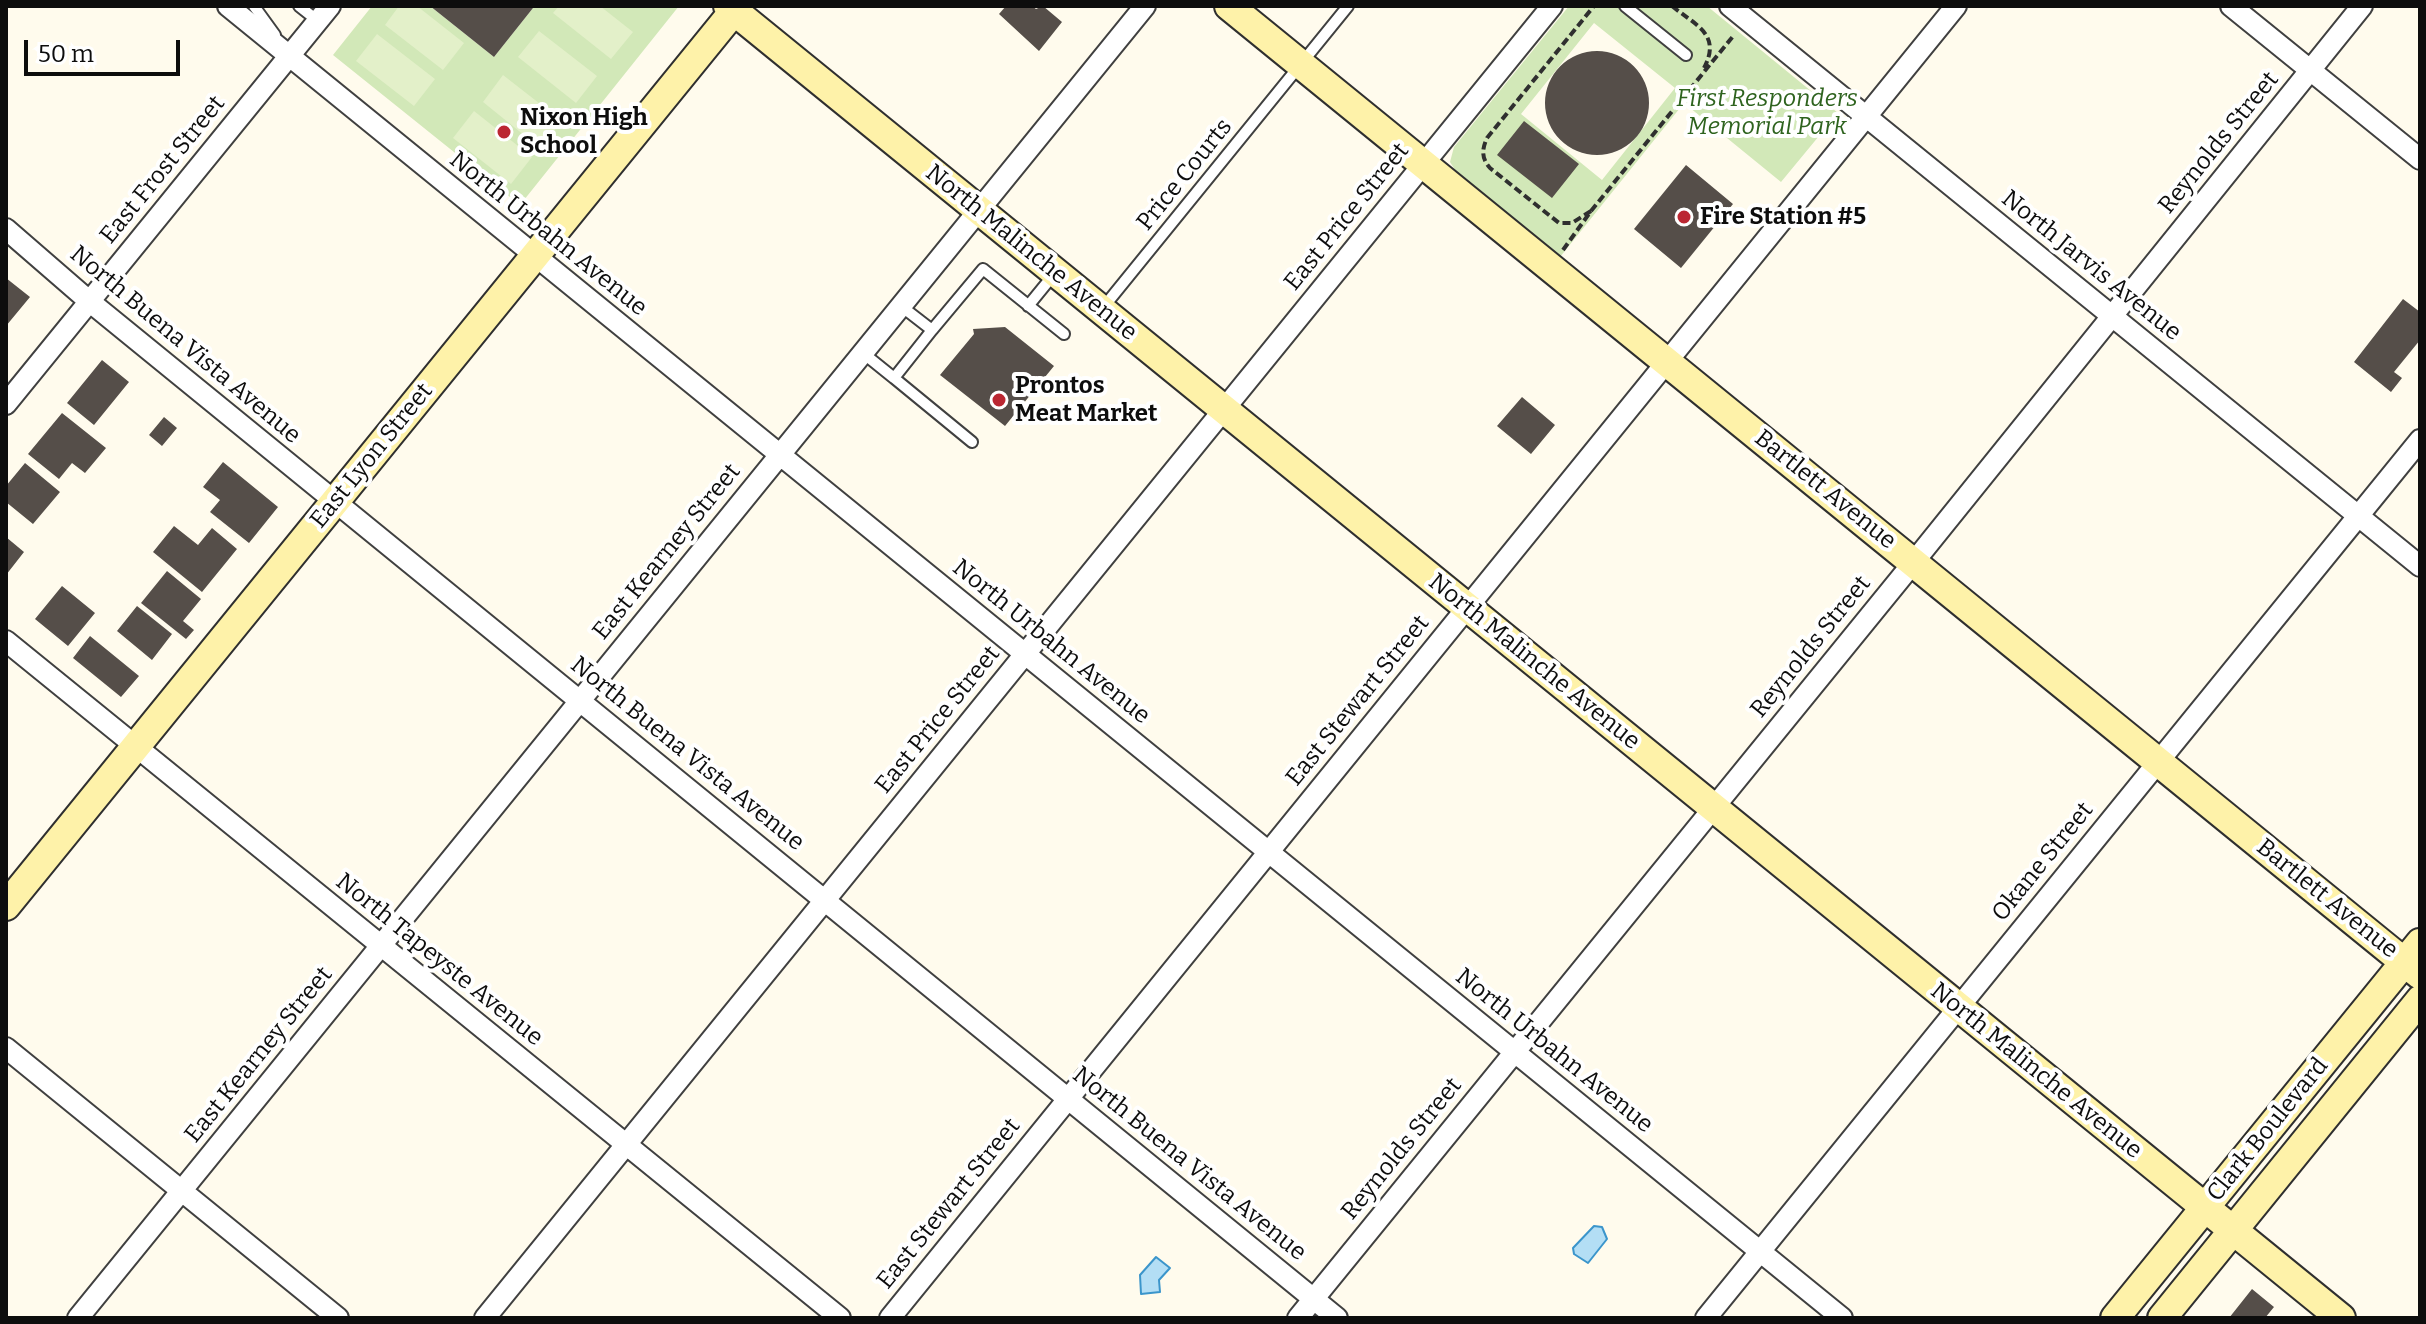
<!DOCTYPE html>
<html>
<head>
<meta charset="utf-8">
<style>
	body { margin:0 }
	#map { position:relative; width:2426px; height:1324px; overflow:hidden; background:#fffbed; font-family:Bitter,serif }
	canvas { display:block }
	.frame { position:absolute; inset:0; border:8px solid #0d0d0d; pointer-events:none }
	.scale { position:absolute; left:24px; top:40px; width:156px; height:36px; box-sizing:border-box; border:4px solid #0d0d0d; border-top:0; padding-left:10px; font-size:24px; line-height:28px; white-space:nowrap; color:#0d0d0d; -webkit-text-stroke:6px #fff; paint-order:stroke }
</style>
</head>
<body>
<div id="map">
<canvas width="2426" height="1324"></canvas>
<div class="frame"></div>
<div class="scale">50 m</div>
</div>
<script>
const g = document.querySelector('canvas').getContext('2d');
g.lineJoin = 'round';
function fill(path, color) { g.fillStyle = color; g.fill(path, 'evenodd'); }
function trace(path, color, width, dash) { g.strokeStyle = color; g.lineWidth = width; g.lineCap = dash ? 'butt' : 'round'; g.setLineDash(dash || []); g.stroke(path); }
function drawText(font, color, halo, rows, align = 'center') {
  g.font = font + ' Bitter,serif'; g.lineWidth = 8; g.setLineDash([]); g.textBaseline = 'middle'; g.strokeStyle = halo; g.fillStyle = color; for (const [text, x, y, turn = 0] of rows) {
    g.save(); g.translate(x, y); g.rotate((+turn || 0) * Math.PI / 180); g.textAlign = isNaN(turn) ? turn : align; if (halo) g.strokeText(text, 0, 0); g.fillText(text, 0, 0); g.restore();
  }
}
fill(new Path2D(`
	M372,6H430L494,57L533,8L531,6H679L520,205L333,55Z
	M1569,6H1707L1838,113L1781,182L1684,103L1560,257L1459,176L1450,162L1454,147ZM1594,23L1675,88L1602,180L1521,114Z`), '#d2e8b8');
fill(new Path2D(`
	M399,6H417L464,43L443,70L385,25Z
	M559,6H600L633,32L611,59L553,13Z
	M539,31L597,76L576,103L518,57Z
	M377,34L435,79L414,106L356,61Z
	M503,75L562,121L540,148L483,102Z
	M474,111L532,157L511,184L453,138Z`), '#e3f0c9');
const water = new Path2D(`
	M1594,1226L1602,1227L1607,1239L1588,1263L1574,1254L1573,1248Z
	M1156,1257L1170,1268L1159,1280L1160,1292L1141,1294L1140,1275Z`);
fill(water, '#b3def5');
trace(water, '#3b95cb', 2);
fill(new Path2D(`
	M430,6H531L533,8L494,57Z
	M1006,6H1032L1036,9L1043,6L1062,22L1039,51L999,14Z
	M1545 103a52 52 0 1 1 104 0a52 52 0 1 1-104 0Z
	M1524,121L1579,164L1552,198L1497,155Z
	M1686,165L1733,204L1681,268L1634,229Z
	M6,278L30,297L6,326Z
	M2403,299L2420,312V340L2394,372L2402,378L2391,392L2354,362Z
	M1005,327L1054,366L1005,426L940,375L974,334L973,329Z
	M102,360L129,382L94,425L67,403Z
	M1522,397L1555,425L1531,454L1497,426Z
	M62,413L106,448L85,473L72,463L59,479L28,454Z
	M164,417L177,428L162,446L149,435Z
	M223,462L278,507L249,543L210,512L220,500L203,487Z
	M25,463L60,492L33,524L6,502V486Z
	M174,526L198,545L212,528L237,549L202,592L153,552Z
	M6,537L24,552L6,575Z
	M167,571L201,599L183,621L194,630L186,639L141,603Z
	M62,586L95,613L68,646L35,619Z
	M137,606L172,634L152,660L117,631Z
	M90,636L139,676L121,697L73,658Z
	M2252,1289L2274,1307L2265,1318H2229Z`), '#554e49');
const lane = new Path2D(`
	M254,6L275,35
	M299,6L318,21
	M1625,6L1686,55
	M901,306L932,330L894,378L972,442
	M1028,306L1055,273
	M1102,309L1348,6
	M932,330L983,269L1064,334
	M863,353L894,378`);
const street = new Path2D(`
	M228,6L1842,1318
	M1730,6L2420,566
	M2231,6L2420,159
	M6,229L89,301L1337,1318
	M6,404L330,6
	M6,641L840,1318
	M6,1048L338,1318
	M78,1318L1145,6
	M485,1318L1552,6
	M890,1318L1956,6
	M1298,1318L1913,563L2362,6
	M1706,1318L2420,440`);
const secondary = new Path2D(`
	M728,6L2341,1318
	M1229,6L2420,975
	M6,906L738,6
	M2115,1318L2420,943
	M2162,1318L2420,1000`);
trace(lane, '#404040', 14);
trace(street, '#404040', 24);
trace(secondary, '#2f2f2f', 32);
trace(new Path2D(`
	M1672,6C1695,25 1722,34 1704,68
	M1591,211L1572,223H1559L1490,168C1481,158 1482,149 1487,138L1594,6
	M1563,250L1591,211L1734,35`), '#2f2f2f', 4, [8, 4]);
trace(lane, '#fff', 10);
trace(street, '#fff', 20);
trace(secondary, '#fef2a9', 28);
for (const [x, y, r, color] of [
	[504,132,8,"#bb2732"],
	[1684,217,8,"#bb2732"],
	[999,400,8,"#bb2732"]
]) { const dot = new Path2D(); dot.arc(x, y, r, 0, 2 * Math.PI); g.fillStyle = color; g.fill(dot); trace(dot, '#fff', 3); }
drawText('italic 24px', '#2e631e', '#fff', [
	["First Responders",1767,99],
	["Memorial Park",1767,127]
]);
drawText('bold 24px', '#0d0d0d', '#fff', [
	["Nixon High",520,118],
	["School",520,146],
	["Fire Station #5",1700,217],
	["Prontos",1015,386],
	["Meat Market",1015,414]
], 'left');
drawText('24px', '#0d0d0d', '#fff', [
	["Reynolds Street",2219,143,-51],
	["East Frost Street",163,170,-51],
	["Price Courts",1185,175,-51],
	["East Price Street",1347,217,-51],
	["North Urbahn Avenue",548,234,39],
	["North Malinche Avenue",1031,253,39],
	["North Jarvis Avenue",2091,266,39],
	["North Buena Vista Avenue",185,345,40],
	["East Lyon Street",372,456,-51],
	["Bartlett Avenue",1825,490,39],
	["East Kearney Street",667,552,-51],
	["North Urbahn Avenue",1051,642,39],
	["Reynolds Street",1811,647,-51],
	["North Malinche Avenue",1534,662,39],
	["East Stewart Street",1358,701,-51],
	["East Price Street",938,720,-51],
	["North Buena Vista Avenue",687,754,39],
	["Okane Street",2043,862,-51],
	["Bartlett Avenue",2327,899,39],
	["North Tapeyste Avenue",439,960,39],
	["North Urbahn Avenue",1554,1051,39],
	["East Kearney Street",259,1055,-51],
	["North Malinche Avenue",2036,1071,39],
	["Clark Boulevard",2268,1130,-51],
	["Reynolds Street",1402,1149,-51],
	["North Buena Vista Avenue",1189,1164,39],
	["East Stewart Street",949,1204,-51]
]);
</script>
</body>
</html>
